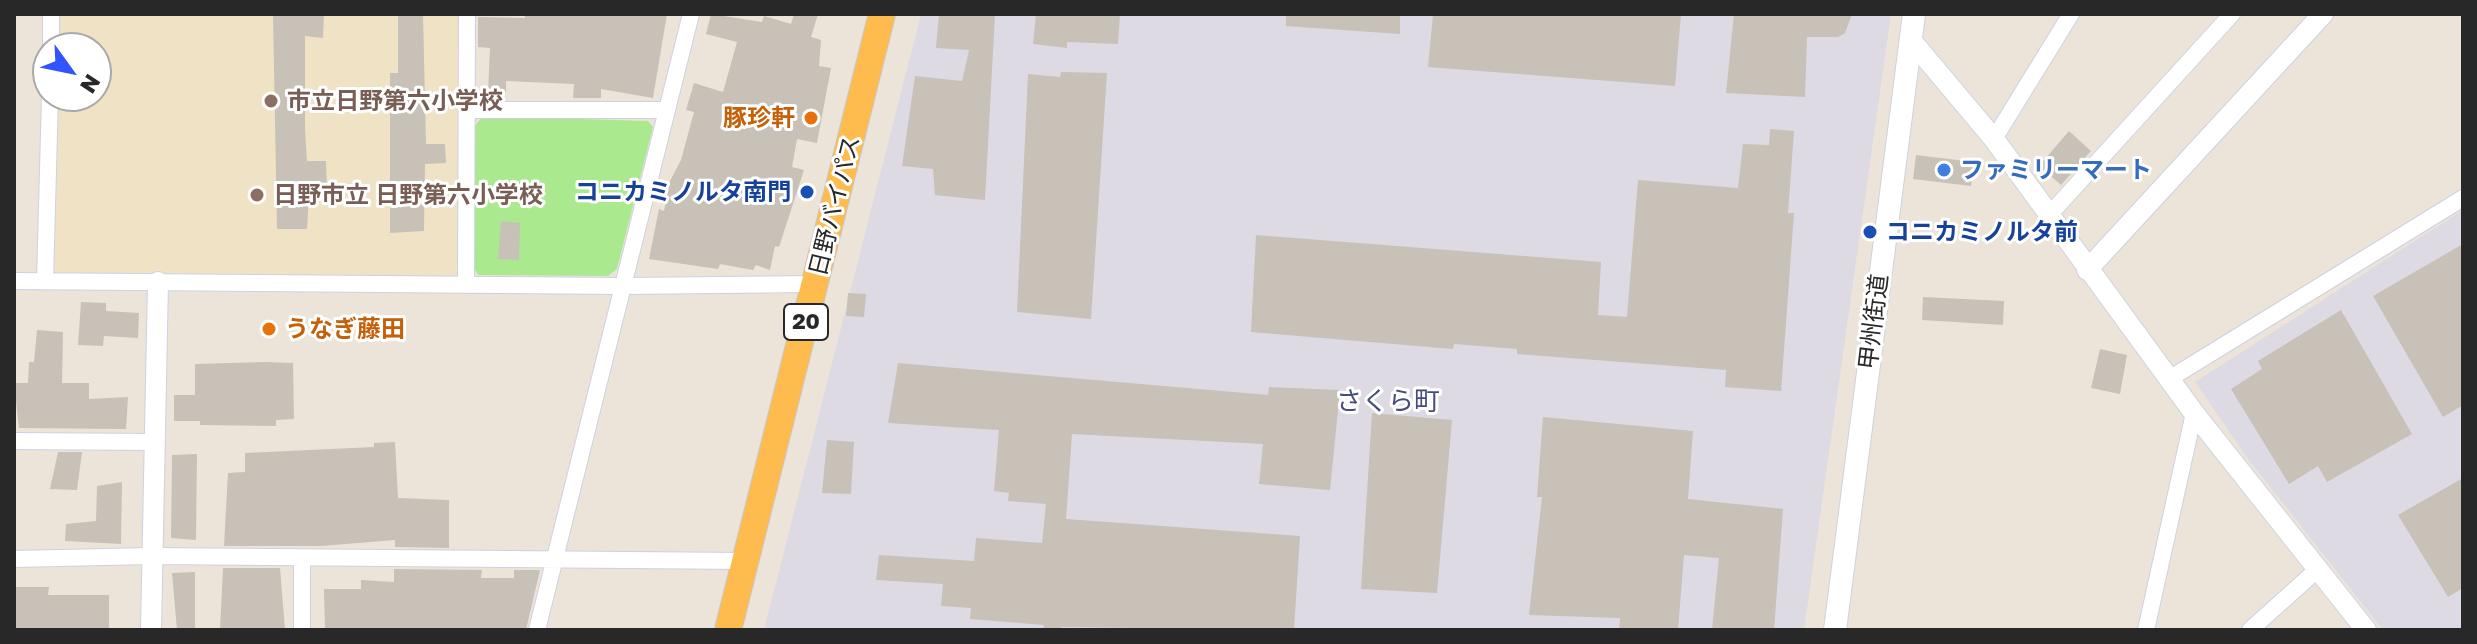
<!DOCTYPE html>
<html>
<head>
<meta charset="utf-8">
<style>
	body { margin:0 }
	#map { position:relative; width:2477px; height:644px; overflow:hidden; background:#ece4d8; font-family:"Golos Text",sans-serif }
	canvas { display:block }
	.frame { position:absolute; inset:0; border:16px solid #282828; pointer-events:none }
	.north { position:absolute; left:32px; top:32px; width:80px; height:80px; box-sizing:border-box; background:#fff; border:2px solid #a9a9a9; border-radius:50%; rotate:123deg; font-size:22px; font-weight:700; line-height:32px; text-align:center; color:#282828 }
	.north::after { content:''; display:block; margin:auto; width:28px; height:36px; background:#3254ff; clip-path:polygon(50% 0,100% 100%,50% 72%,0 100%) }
</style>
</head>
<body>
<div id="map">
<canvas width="2477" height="644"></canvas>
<div class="frame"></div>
<div class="north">N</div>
</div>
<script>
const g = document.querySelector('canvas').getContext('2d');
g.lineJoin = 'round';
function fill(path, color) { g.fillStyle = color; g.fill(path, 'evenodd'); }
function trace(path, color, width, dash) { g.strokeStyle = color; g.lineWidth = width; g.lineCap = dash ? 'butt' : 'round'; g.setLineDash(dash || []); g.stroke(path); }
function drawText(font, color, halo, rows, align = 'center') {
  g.font = font + ' "Golos Text","Noto Sans JP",sans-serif'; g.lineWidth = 6; g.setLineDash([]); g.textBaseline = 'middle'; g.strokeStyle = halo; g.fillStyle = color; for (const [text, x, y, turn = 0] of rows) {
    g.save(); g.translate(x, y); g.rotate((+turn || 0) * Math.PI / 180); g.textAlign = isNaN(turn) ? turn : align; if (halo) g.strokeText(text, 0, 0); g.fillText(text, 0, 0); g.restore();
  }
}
fill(new Path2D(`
	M921,14H1891L1804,630H764Z
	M2463,210V630H2383L2249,460L2195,382Z`), '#dddae4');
fill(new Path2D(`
	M51,14H467L466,285L45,281L50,96H96V48H51Z`), '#f0e3c5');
fill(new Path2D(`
	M483,116L648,121L653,127L617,269L608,276L478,275L473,266L474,127Z`), '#abe98e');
fill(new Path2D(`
	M273,14H324L323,38L305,36V129L307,161H326L327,196L309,195L307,229H277Z
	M398,14H423L426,144H445L446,163L425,164L424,231L390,233V73H398Z
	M525,14H667L653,98L601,89V98H573L574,84L506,81V92H488L490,48L478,47V17L525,18Z
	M711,14L762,22L764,16L791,24L794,14H818L811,37L821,40L819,66L831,68L817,143L797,139L792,167L804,170L779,247L775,246L770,270L756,265L753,270L720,264L718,269L649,259L659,209L664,211L670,181L681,160L694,112L686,110L694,83L723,92L737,42L706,34Z
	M939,14H995L985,200L935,195L933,169L902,166L915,76L962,81L969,50L936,48Z
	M1036,14H1120L1118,44L1067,42V48L1033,44Z
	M1286,14H1400V34L1286,26Z
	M1433,14H1681L1675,86L1428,67Z
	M1734,14H1852L1845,33L1838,37H1807L1805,97L1726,93Z
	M1061,72L1107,73L1091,319L1017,312L1028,74L1060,77Z
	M1770,129L1794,131L1788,213H1794L1781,391L1725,387L1726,370L1517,354V349L1454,344L1453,349L1251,332L1256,235L1601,262L1598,315L1627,317L1638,180L1738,188L1743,144L1769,145Z
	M2069,131L2091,151L2061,185L2039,166Z
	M1916,155L1974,162L1971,186L1913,179Z
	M501,221L520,223L519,260L498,259Z
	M2463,244V405L2443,417L2373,296Z
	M848,293L866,294L864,317L846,316Z
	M1923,297L2004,301L2003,325L1922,320Z
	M81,302L106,303V311L139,313L138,338L104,336L103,346L78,345Z
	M2341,310L2412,434L2327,482L2318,466L2289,484L2231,389L2262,369L2258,361Z
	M37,330L63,332L62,383H89V399L128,397L126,429L19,428L14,383H28L29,362H34Z
	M2100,349L2127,355L2120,394L2091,388Z
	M265,362L293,363L294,419L276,420V426L200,425V421H174V395H195V364Z
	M898,363L1268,395L1269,387L1340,390L1330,490L1259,484L1263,444L1072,434L1066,519L1300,536L1294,630L1061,627L1060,630H1043L1044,625L970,619L971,608L941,606L943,584L876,580L879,555L974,561L976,538L1042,543L1046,504L1008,501L1009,493L994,491L999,430L888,423Z
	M1372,413L1452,420L1437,593L1361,589Z
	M1543,417L1693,431L1688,499L1783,509L1774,630H1712L1719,558L1684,555L1678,630H1619L1620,618L1529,615L1542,497H1537Z
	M827,440L854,442L851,494L822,493Z
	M395,442L398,498L449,500V548L395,547V540L321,546H224L228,473L245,472V453L374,447V443Z
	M58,452H82L77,490L50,489Z
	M197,454L196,540L171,538L172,455Z
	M2463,478V588L2448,597L2398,515Z
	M122,482L121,544L65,541L66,524L96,521L97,486Z
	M223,568H280L285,630H220Z
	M394,569L482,570L481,578H514V570H540L526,630H325L324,589H361V580L394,582Z
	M195,572V630H177L172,573Z
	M14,587H49L48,595H109V630H14Z`), '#c7c1b8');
const minor = new Path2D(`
	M51,48V14
	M467,110H667
	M1994,139L2071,14
	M2050,214L2232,14
	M14,281L623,286L815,284
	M45,281L50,96
	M466,285L467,14
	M2169,379L2463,198
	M14,441L154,442
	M14,559L151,556L745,561
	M302,630V558
	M537,630L691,14
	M2146,630L2194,413
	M2250,630L2318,569`);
const tertiary = new Path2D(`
	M1910,39L1994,139L2194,413L2366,630
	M2087,270L2323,14
	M151,630L158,282`);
const secondary = new Path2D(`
	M1835,630L1914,14`);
const trunk = new Path2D(`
	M728,630L882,14`);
trace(minor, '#cdd1e3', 18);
trace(tertiary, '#cdd1e3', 22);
trace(secondary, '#cdd1e3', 24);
trace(trunk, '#c7c7c7', 28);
trace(minor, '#fff', 16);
trace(tertiary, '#fff', 20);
trace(secondary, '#fff', 22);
trace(trunk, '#febc4e', 26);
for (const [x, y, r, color] of [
	[271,101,8,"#8d6e63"],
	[811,118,8,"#e8710a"],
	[1944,170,8,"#3f7fe0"],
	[807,192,8,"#1a4fb4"],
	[257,195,8,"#8d6e63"],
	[1870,232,8,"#1a4fb4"],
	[269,329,8,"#e8710a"]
]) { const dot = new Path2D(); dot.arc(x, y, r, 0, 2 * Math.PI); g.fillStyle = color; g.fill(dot); trace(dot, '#fff', 3); }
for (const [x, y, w] of [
	[806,322,44]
]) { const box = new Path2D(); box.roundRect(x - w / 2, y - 18, w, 36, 6); g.fillStyle = '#fff'; g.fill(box); trace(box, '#282828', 2); }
drawText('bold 22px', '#282828', null, [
	["20",806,322]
]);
drawText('bold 24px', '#785e54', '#fff', [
	["市立日野第六小学校",287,101],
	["日野市立 日野第六小学校",273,195]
], 'left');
drawText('bold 24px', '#c56008', '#fff', [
	["豚珍軒",795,118],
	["うなぎ藤田",285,329,"left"]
], 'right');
drawText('bold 24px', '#366cbe', '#fff', [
	["ファミリーマート",1960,170]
], 'left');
drawText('bold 24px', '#164399', '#fff', [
	["コニカミノルタ南門",791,192],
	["コニカミノルタ前",1886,232,"left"]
], 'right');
drawText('24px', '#282828', '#fff', [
	["日野バイパス",835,206,-76],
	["甲州街道",1874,322,-83]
]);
drawText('26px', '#444d7d', '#fff', [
	["さくら町",1388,402]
]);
</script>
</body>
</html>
